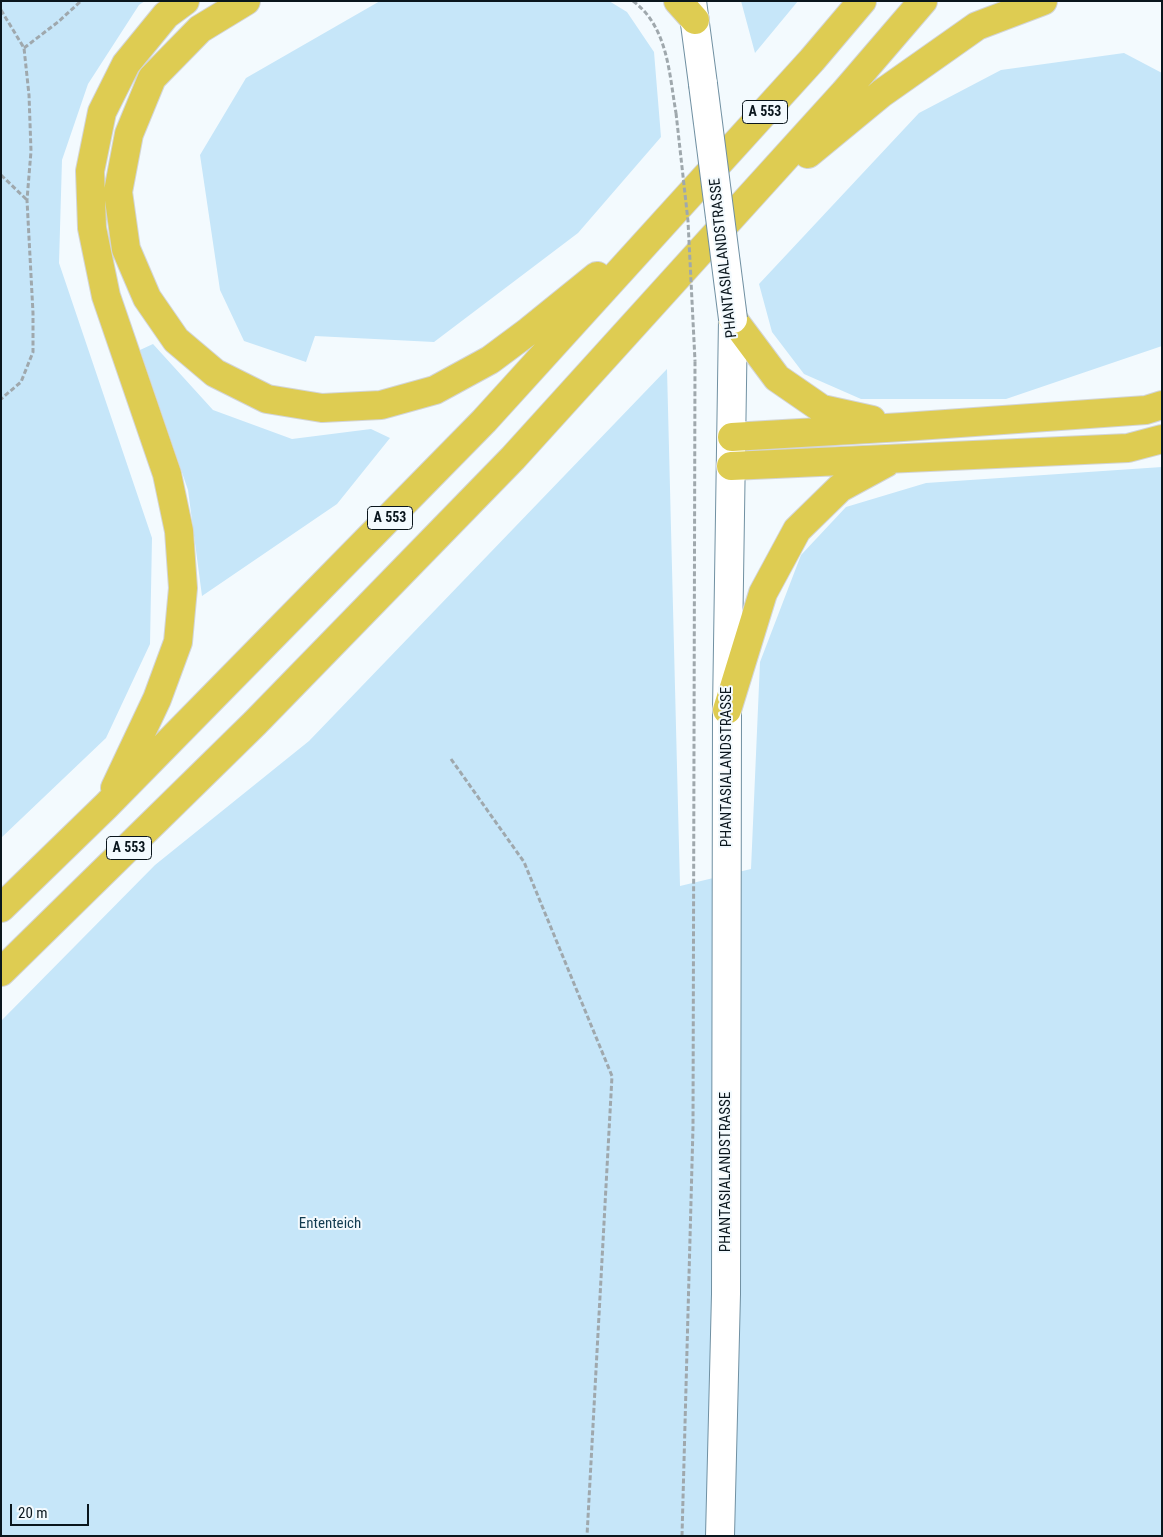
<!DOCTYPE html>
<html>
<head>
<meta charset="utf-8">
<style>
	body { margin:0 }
	#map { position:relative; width:1163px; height:1537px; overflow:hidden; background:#f3fafe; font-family:"Roboto Condensed",sans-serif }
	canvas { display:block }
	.frame { position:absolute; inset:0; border:2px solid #0a161d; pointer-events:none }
	.scale { position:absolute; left:10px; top:1504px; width:79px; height:22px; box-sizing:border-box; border:2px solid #0a161d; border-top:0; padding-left:6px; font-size:15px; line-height:18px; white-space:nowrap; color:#0a161d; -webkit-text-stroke:4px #f3fafe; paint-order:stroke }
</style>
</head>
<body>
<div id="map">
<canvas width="1163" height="1537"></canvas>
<div class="frame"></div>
<div class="scale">20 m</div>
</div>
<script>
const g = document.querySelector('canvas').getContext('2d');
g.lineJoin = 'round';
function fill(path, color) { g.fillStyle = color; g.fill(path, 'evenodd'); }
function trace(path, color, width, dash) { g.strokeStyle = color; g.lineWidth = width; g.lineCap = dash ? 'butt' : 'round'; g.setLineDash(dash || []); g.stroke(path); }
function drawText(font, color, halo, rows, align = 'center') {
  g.font = font + ' "Roboto Condensed",sans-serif'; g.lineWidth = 4; g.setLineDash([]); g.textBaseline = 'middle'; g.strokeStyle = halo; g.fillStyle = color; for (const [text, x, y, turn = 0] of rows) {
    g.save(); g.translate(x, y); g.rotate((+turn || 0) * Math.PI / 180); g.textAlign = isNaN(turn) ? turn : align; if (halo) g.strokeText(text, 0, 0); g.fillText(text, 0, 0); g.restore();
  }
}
fill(new Path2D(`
	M1,1H145L139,5L88,84L62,160L59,263L152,538L150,644L106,738L1,838Z
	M380,1H609L627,12L654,52L661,137L578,233L434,342L315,336L306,362L244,341L220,290L200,155L246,78Z
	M741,1H798L755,53Z
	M1124,53L1162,73V346L1006,399H861L804,374L772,332L759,284L919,113L1001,70Z
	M153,344L213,410L292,439L371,429L390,438L337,504L202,596L188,490L140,350Z
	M667,369L680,886L751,869L760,662L801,555L846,507L926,483L1162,467V1536H1V1021L155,865L309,741Z`), '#c6e6f9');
const secondary = new Path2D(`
	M692,1L703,84
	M720,1536L726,1294L727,710L733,319`);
const highway = new Path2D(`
	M246,1L200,29L152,78L129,134L118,192L126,249L147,298L176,340L215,373L267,399L322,408L381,405L435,390L490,360L529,331L597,276
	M678,1L695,20
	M808,154L882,93L977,26L1043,1
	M733,319L777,378L822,409L872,420
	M732,437L903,427L1146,410L1162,405
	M731,466L1128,448L1162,439
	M727,710L763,593L797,530L840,488L886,463
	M115,788L157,699L178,642L183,588L179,531L167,474L106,296L92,228L90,171L102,112L126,64L166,15L185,1
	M1,908L106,806L484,421L812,60L862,1
	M1,972L255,723L513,458L844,93L923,1`);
trace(secondary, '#7090a2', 30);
trace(highway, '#d3d5d6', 30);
trace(new Path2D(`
	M633,1C668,27 669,73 676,113
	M1,10L24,48L29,95L31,151L27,200L33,313V352L21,382L1,399
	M24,48L58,22L81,1
	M1,175L27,200
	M451,759L524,862L612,1076L587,1536
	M682,1536L693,1127L695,361`), '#9fa8ad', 3, [5, 2.5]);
trace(secondary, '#fff', 28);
trace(highway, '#decc52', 28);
const secondaryBridge = new Path2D(`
	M703,84L733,319`);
trace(secondaryBridge, '#7090a2', 30, []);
trace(new Path2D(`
	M676,113L688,221L695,361`), '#9fa8ad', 3, [5, 2.5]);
trace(secondaryBridge, '#fff', 28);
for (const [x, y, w] of [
	[765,112,45],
	[390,518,45],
	[129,848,45]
]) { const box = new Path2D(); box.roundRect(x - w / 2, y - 11.5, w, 23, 4); g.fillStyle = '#f3fafe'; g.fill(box); trace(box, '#0a161d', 1); }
drawText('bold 14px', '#0a161d', null, [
	["A 553",765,112],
	["A 553",390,518],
	["A 553",129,848]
]);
drawText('15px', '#0a161d', '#f3fafe', [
	["PHANTASIALANDSTRASSE",724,258,-96],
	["PHANTASIALANDSTRASSE",727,767,-90],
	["PHANTASIALANDSTRASSE",726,1172,-90]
]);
drawText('15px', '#123c51', '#f3fafe', [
	["Ententeich",330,1224]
]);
</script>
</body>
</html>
